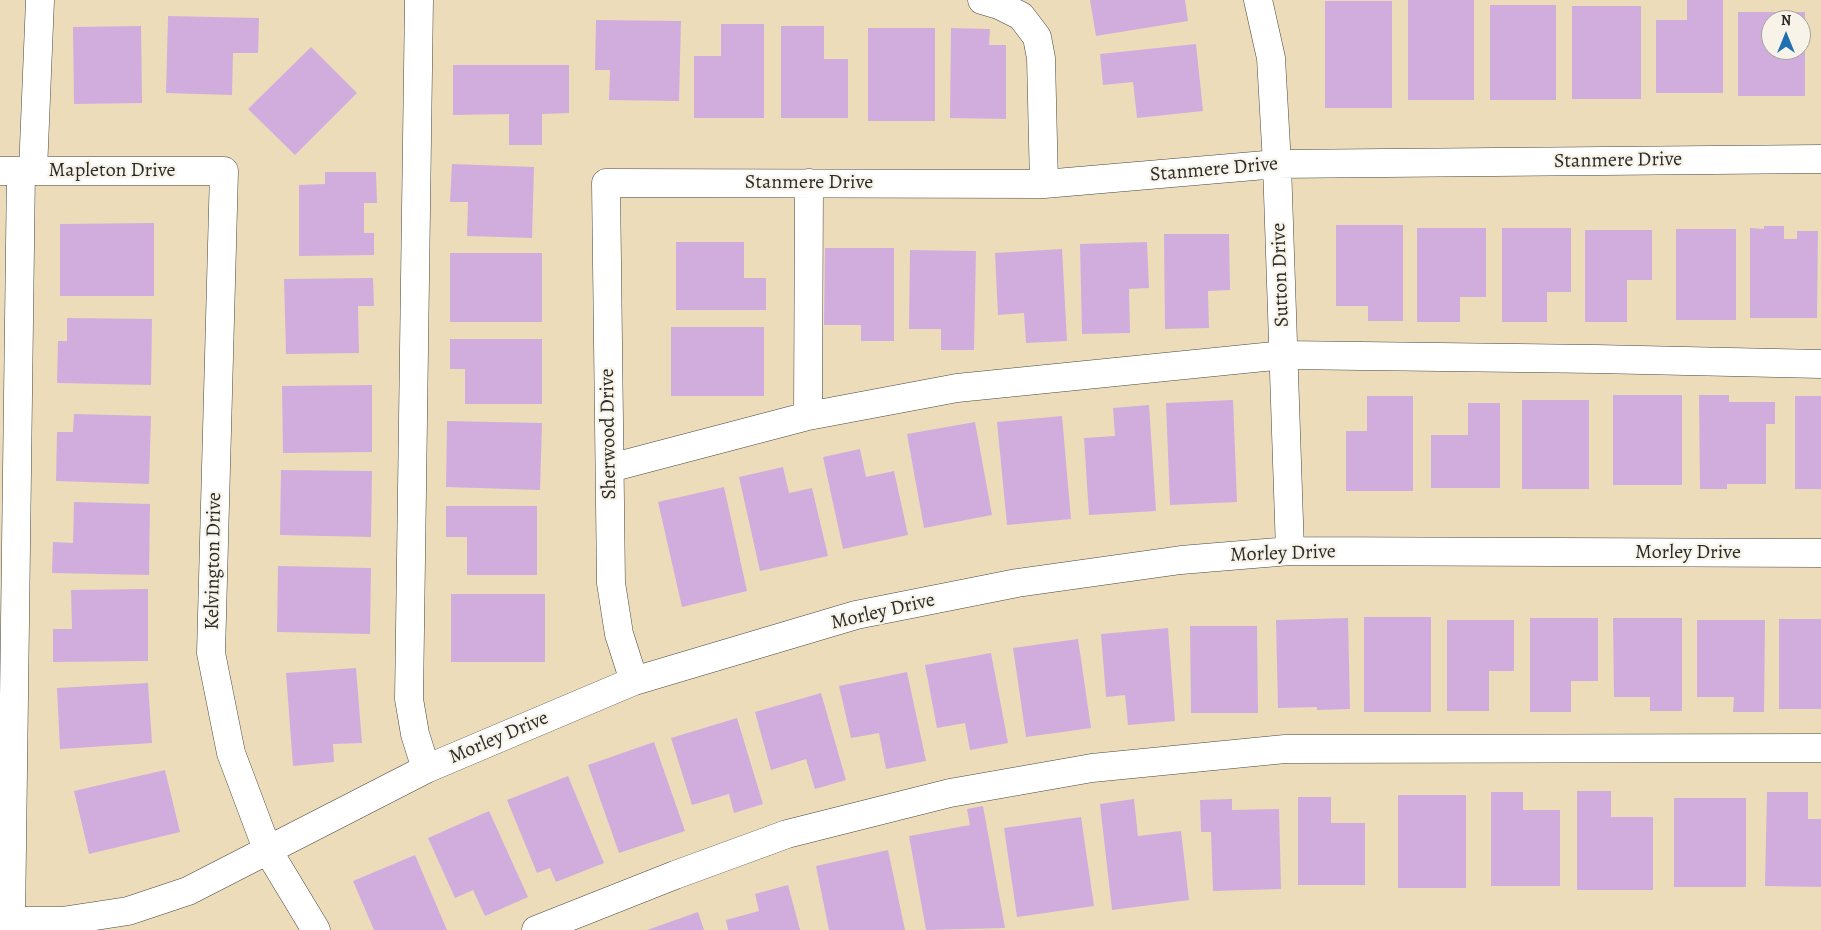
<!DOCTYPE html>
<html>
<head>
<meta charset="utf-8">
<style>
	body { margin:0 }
	#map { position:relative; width:1821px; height:930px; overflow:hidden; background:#eddcba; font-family:Alegreya,serif }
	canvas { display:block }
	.north { position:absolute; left:1761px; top:10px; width:50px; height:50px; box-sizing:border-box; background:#f7f3e8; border:1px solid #a5a39c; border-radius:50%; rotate:0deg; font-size:14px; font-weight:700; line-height:20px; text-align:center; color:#2b2b2b }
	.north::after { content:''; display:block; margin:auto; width:18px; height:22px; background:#1f6fb2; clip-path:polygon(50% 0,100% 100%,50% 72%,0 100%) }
</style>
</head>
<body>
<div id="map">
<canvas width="1821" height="930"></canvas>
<div class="north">N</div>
</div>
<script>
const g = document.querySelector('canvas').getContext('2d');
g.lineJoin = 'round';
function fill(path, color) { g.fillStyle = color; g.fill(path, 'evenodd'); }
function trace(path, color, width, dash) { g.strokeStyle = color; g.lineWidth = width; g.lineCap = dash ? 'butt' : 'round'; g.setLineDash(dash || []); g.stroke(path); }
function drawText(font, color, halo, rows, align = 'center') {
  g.font = font + ' Alegreya,serif'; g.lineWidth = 4.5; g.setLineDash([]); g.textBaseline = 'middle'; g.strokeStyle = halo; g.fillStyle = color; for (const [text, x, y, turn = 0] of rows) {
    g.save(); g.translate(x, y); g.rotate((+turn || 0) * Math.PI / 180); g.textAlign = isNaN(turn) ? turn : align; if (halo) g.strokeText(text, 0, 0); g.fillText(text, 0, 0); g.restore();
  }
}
fill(new Path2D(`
	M1090,0H1185L1188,21L1096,36Z
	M1408,0H1474V100H1408Z
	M1687,0H1723V93H1656V20H1687Z
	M1325,1H1392V108H1325Z
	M1490,5H1556V100H1490Z
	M1572,6H1641V99H1572Z
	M1738,12H1805V96H1738ZM1771,20H1801V50H1771Z
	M168,16L259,18L258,53H233L232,95L166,93Z
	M596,20L681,21L679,101L609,100L610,70H595Z
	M721,24H764V118H694V56H721Z
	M141,26L142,103L74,104L73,27Z
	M781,26H824V59H848V118H781Z
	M868,28H935V121H868Z
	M951,28L990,29L989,45H1006V119L950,118Z
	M1196,44L1203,111L1137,118L1133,82L1103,85L1100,54Z
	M311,47L357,93L295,155L248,109Z
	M453,65H569V113L542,114V145H509V114L453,115Z
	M452,164L534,167L532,238L467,236L468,202H450Z
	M325,172H376L377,203H364V233H374V255L299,256V185L325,184Z
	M154,223V296H60V224Z
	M1336,225H1403V321H1368V306H1336Z
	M1764,226H1784V239H1797V231H1818L1817,318H1750V228L1764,229Z
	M1417,228H1486V297H1460V322H1417Z
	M1502,228H1571V292H1547V322H1502Z
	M1676,229H1736V320H1676Z
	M1585,230H1652V280H1627V322H1585Z
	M1164,234H1229L1230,290L1208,291L1209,328L1165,329Z
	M676,242H744V278H766V310H676Z
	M1147,242L1149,288L1129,289L1130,333L1082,334L1080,244Z
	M825,248H894V341H861V325H824Z
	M1062,249L1067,341L1026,343L1024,313L998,315L995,253Z
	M910,250L976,251L974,350H941V329H909Z
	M450,253H542V322H450Z
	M373,278L374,306H358L359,353L286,354L284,279Z
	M67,318L152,319L151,385L57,383L58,341H67Z
	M671,327H764V396H671Z
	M450,339H542V404H465V369H450Z
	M372,385V452L283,453L282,386Z
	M1613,395H1682V485H1613Z
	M1699,395H1729V402H1775V424H1766V484H1727V489H1700Z
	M1367,396H1413V491H1346V431H1367Z
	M1795,396H1821V489H1795Z
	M1233,400L1237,502L1170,505L1166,403Z
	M1522,400H1589V489H1522Z
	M1468,403H1500V488H1431V435H1468Z
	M1149,405L1156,511L1089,515L1084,438L1115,436L1113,408Z
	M74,414L151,416L149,484L56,481L57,432H73Z
	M1062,416L1071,519L1007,525L997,422Z
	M447,421L542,423L540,490L446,487Z
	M975,422L992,515L924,528L907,434Z
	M860,449L866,477L894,471L908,535L843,549L823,457Z
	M783,467L789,493L812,488L828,556L760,571L739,477Z
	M281,470L372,471L371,537L280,535Z
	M724,487L747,591L682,607L658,502Z
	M74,502L150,504L149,575L52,573L53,542L73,543Z
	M446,506H537V575H467V537H446Z
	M278,566L371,568L370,634L277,632Z
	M148,589V661L53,662V629H72L71,590Z
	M451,594H545V662H451Z
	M1364,617H1431V712H1364Z
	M1348,618L1350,709L1317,710V707L1278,708L1276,620Z
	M1530,618H1598V681H1571V712H1530Z
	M1613,618H1682V711H1650V697H1614Z
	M1779,619H1821V709H1779Z
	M1447,620H1514V671H1489V711H1447Z
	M1697,620H1765L1764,712H1733L1734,697H1697Z
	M1190,626H1257L1258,713H1191Z
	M1168,628L1175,721L1128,725L1125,695L1106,697L1101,634Z
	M1078,639L1091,728L1026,737L1013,648Z
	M991,653L1008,743L970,750L965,723L937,728L925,665Z
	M356,668L362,743L333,744L334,762L293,766L286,673Z
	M907,672L926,761L886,769L879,733L851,738L839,686Z
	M148,683L152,743L60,749L57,688Z
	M821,693L846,780L815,789L806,759L771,770L755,712Z
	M737,718L763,804L734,813L729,794L692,805L671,738Z
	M654,742L685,831L619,853L588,765Z
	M165,770L180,832L89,854L74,791Z
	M568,776L604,863L556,882L550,868L537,873L507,800Z
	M1577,791H1611V817H1653V890H1577Z
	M1491,792H1523V810H1560V886H1491Z
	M1767,792H1808V819H1821V887L1765,886Z
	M1398,795H1466V888H1398Z
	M1298,797H1331V823H1365V885H1298Z
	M1674,798H1746V887H1674Z
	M1134,799L1138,836L1181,831L1189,900L1112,910L1100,804Z
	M1232,799V810L1279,809L1281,889L1213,891L1211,832H1201L1200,800Z
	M983,806L1005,928L926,930L909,836L970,825L967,809Z
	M489,811L528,897L485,916L473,890L455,898L428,838Z
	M1081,817L1094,906L1017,917L1004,828Z
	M888,850L905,930H829L816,866Z
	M415,855L447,930H374L353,881Z
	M788,885L800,930H728L726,920L759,911L755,894Z
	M698,912L704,930H647Z`), '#d1adde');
const minor = new Path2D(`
	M419,0L409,699L415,734L426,769
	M982,0L999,5L1021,16L1037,37L1041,58L1044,184
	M1258,0L1271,58L1277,164L1290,551
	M0,171H224L211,653L231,753L267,849L316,930
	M33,171L40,0
	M808,416L809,183
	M610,468L808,416L957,388L1284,355L1596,359L1821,364
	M634,681L619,634L611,583L606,183L1044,184L1277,164L1821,159
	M0,921H62L128,911L188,891L426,769L634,681L856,615L1017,583L1181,560L1290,551L1821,553
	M11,921L21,171
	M536,930L675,875L787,834L950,793L1092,768L1285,749L1821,748`);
trace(minor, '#484640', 29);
trace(minor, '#fff', 28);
drawText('20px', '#2b2b2b', '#f7f3e8', [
	["Stanmere Drive",1618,161,-1],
	["Stanmere Drive",1214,170,-5],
	["Mapleton Drive",112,171],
	["Stanmere Drive",809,183],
	["Sutton Drive",1281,275,-92],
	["Sherwood Drive",609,434,-91],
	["Morley Drive",1688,553],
	["Morley Drive",1283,554,-2],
	["Kelvington Drive",214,561,-89],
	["Morley Drive",883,612,-13],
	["Morley Drive",499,738,-23]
]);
</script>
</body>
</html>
